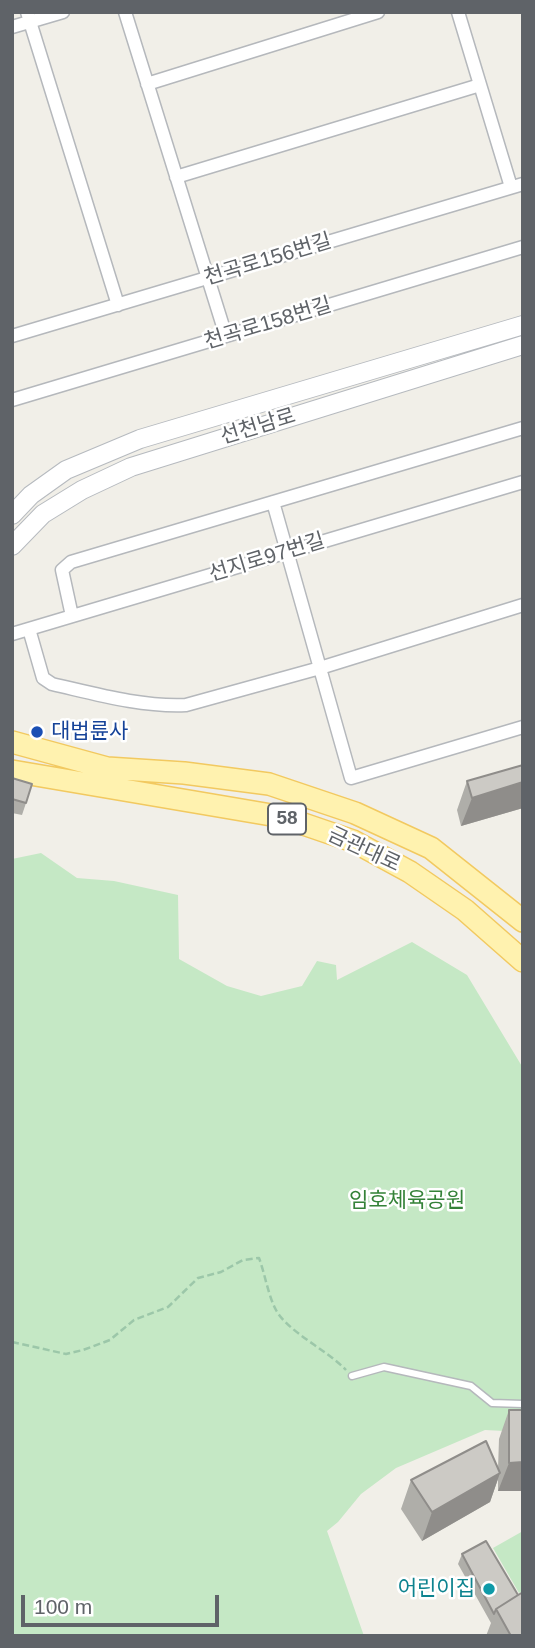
<!DOCTYPE html>
<html>
<head>
<meta charset="utf-8">
<style>
	body { margin:0 }
	#map { position:relative; width:535px; height:1648px; overflow:hidden; background:#f1efe8; font-family:Arial,sans-serif }
	canvas { display:block }
	.frame { position:absolute; inset:0; border:14px solid #5f6368; pointer-events:none }
	.scale { position:absolute; left:21px; top:1595px; width:198px; height:32px; box-sizing:border-box; border:4px solid #5f6368; border-top:0; padding-left:9px; font-size:21px; line-height:24px; white-space:nowrap; color:#5f6368; -webkit-text-stroke:5px #fff; paint-order:stroke }
</style>
</head>
<body>
<div id="map">
<canvas width="535" height="1648"></canvas>
<div class="frame"></div>
<div class="scale">100 m</div>
</div>
<script>
const g = document.querySelector('canvas').getContext('2d');
g.lineJoin = 'round';
function fill(path, color) { g.fillStyle = color; g.fill(path, 'evenodd'); }
function trace(path, color, width, dash) { g.strokeStyle = color; g.lineWidth = width; g.lineCap = dash ? 'butt' : 'round'; g.setLineDash(dash || []); g.stroke(path); }
function drawText(font, color, halo, rows, align = 'center') {
  g.font = font + ' Arial,"Noto Sans KR",sans-serif'; g.lineWidth = 5; g.setLineDash([]); g.textBaseline = 'middle'; g.strokeStyle = halo; g.fillStyle = color; for (const [text, x, y, turn = 0] of rows) {
    g.save(); g.translate(x, y); g.rotate((+turn || 0) * Math.PI / 180); g.textAlign = isNaN(turn) ? turn : align; if (halo) g.strokeText(text, 0, 0); g.fillText(text, 0, 0); g.restore();
  }
}
fill(new Path2D(`
	M41,853L77,878L114,881L178,895L179,959L227,986L261,996L302,986L317,961L336,965L337,980L412,942L467,975L523,1068V1432L485,1430L396,1468L361,1494L338,1522L327,1531L364,1636H12V859Z
	M523,1531V1591L519,1593L493,1548Z`), '#c5e8c5');
const service = new Path2D(`
	M352,1376L384,1367L471,1386L492,1403L523,1404`);
const minor = new Path2D(`
	M27,12L118,305
	M125,12L226,336
	M458,12L511,187
	M12,27L63,12
	M147,84L378,12
	M176,177L480,85
	M12,336L523,184
	M12,400L523,247
	M273,502L351,778L523,727
	M72,616L62,570L71,562L523,428
	M29,629L43,678L52,684C96,694 141,707 186,705L320,668L523,605
	M12,634L523,482`);
const secondary = new Path2D(`
	M12,515L31,495L66,470L140,439L523,325
	M12,546L43,514L82,490L131,467L523,345`);
const primary = new Path2D(`
	M12,742L107,768L184,773L269,784L355,813L431,848L523,921
	M12,771L283,817L353,841L410,872L465,910L523,961`);
trace(service, '#b5b8bc', 9);
trace(minor, '#b5b8bc', 15);
trace(secondary, '#b6babf', 20);
trace(primary, '#f2c960', 24);
trace(new Path2D(`
	M12,1342L66,1354L83,1350L110,1340L134,1320L168,1307L198,1278L221,1272L243,1260L259,1258C265,1274 268,1295 276,1310C288,1332 327,1350 346,1370`), '#9cc7a9', 2.5, [7, 3.5]);
trace(service, '#fff', 6);
trace(minor, '#fff', 12);
trace(secondary, '#fff', 18);
trace(primary, '#fff2af', 21);
fill(new Path2D(`
	M523,765V808L461,826L457,810L467,781Z
	M12,778L26,803L22,815L12,813Z
	M509,1410L523,1491H498V1479L490,1502L422,1541L401,1509L411,1480L498,1469L499,1439Z
	M462,1554L518,1595L523,1636H486L491,1623L458,1564Z`), '#afaea9');
fill(new Path2D(`
	M523,782V808L461,826L472,798Z
	M523,1462V1491H498L509,1463Z
	M500,1473L490,1502L422,1541L432,1512Z`), '#8f8d8a');
const building = new Path2D(`
	M523,765V782L472,798L467,781Z
	M12,778L32,784L26,803L12,799Z
	M509,1410H523V1462L509,1463Z
	M486,1441L500,1473L432,1512L411,1480Z
	M486,1541L518,1595L496,1609L494,1614L462,1554Z
	M523,1592V1636H511L496,1609Z`);
fill(building, '#cccac5');
trace(building, '#8f8d8a', 2);
for (const [x, y, r, color] of [
	[37,732,7,"#1a4fb4"],
	[489,1589,7,"#0f9aa8"]
]) { const dot = new Path2D(); dot.arc(x, y, r, 0, 2 * Math.PI); g.fillStyle = color; g.fill(dot); trace(dot, '#fff', 2.5); }
for (const [x, y, w] of [
	[287,819,38]
]) { const box = new Path2D(); box.roundRect(x - w / 2, y - 15.5, w, 31, 5); g.fillStyle = '#fff'; g.fill(box); trace(box, '#5f6368', 2); }
drawText('bold 19px', '#5f6368', null, [
	["58",287,819]
]);
drawText('21px', '#5f6368', '#fff', [
	["천곡로156번길",268,260,-17],
	["천곡로158번길",268,324,-17],
	["선천남로",258,427,-17],
	["선지로97번길",267,558,-17],
	["금관대로",364,850,25]
]);
drawText('21px', '#164399', '#fff', [
	["대법륜사",51,732]
], 'left');
drawText('21px', '#348238', '#fff', [
	["임호체육공원",407,1201]
]);
drawText('21px', '#0d838f', '#fff', [
	["어린이집",475,1589]
], 'right');
</script>
</body>
</html>
